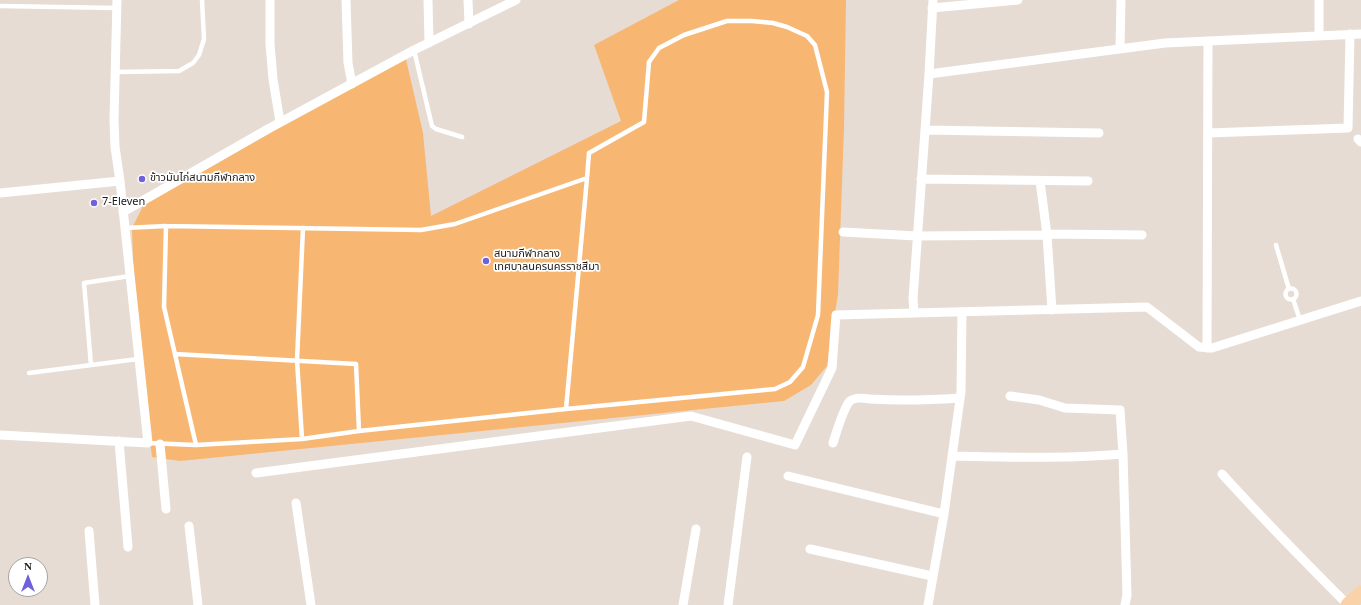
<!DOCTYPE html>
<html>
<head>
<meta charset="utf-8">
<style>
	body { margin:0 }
	#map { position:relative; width:1361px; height:605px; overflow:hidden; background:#e6dcd3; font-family:Georgia,serif }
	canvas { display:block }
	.north { position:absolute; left:8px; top:557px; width:40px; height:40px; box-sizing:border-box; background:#fff; border:1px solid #a5a3a2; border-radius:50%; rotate:0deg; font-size:11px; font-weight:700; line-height:16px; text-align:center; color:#1d1a16 }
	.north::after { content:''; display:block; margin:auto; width:14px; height:18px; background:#6f60db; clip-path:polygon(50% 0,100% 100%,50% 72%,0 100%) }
</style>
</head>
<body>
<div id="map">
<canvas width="1361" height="605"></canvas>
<div class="north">N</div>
</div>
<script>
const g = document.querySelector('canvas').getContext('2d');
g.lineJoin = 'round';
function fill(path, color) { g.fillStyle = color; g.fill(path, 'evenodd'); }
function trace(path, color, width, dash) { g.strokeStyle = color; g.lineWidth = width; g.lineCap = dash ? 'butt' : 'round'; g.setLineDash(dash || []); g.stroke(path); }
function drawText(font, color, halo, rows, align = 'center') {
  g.font = font + ' Georgia,"Noto Sans Thai",serif'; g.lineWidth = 3.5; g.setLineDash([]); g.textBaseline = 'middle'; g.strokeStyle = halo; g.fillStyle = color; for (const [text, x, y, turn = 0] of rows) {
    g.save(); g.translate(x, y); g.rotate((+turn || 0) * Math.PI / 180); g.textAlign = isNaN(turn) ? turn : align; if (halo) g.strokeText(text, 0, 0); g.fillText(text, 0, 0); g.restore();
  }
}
fill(new Path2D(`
	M679,0H846L844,128L838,294L827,366L811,385L784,401L180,461L152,457L135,320L132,228L147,198L405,55L423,133L431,216L621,121L594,45Z`), '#f7b773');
trace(new Path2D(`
	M0,6L117,8
	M414,50L432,126L436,129L462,137
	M115,72L179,71L193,63L199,55L204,39L202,0
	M125,228L166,226
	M1276,245L1289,289
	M1285.5 294a5.5 5.5 0 1 1 11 0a5.5 5.5 0 1 1-11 0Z
	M1293,299L1300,320
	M175,354L356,364L359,431
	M91,365L84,283L130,276
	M29,373L138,359
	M302,439L297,360L303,228
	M148,443L196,445L302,439L359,431L566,409L775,389L790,382L803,367L818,315L827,92L815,45L807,36L787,27L773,23L752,21H727L684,35L659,48L649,62L644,122L589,153L587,178
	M196,445L164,307L166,226L421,230L455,224L587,178L566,409`), '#fff', 4.5);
trace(new Path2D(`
	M270,0V44L273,79L280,122
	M346,0L348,63L352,84
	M428,0L429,43
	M468,0L469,24
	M933,0L929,74L1165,43L1361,34
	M932,8L1018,0
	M1319,35V0
	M1120,48L1121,0
	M925,130L1099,133
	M1208,133L1348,128L1350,34
	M1358,139L1361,142
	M921,179L1088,181
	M1040,181L1047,235L1052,310
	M0,193L120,181
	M123,212L268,129L414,50L516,0
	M843,232L917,236L1047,235
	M1047,234L1142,235
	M914,313L913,299L929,74
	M1207,348L1208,41
	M1010,396L1039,400L1065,408L1120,410L1123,454L1127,595L1125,605
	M0,435L148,443L120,181L115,147L114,120L117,0
	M119,441L128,547
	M833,443C837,431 842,412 849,402C853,397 864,398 870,399C900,401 930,400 960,398
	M160,444L166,509
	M952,456C1009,457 1066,459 1123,454
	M256,473L691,416L795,445L832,368L836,315L1147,307L1199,347L1212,348L1361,301
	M1222,474C1263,519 1305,562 1348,605
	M788,476L944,514
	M296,503L311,605
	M189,526L198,605
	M89,531L95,605
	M810,549L932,576
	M683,605L696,529
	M728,605L747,457
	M928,605L944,514L961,392L962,312`), '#fff', 9);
trace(new Path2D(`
	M1348,605L1361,593`), '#f9d2a9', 15);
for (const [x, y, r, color] of [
	[142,179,4,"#6f60db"],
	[94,203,4,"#6f60db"],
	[486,261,4,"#6f60db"]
]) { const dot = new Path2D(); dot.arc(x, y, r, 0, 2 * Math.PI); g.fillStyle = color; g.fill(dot); trace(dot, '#fff', 1.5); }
drawText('11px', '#1d1a16', '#fff', [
	["ข้าวมันไก่สนามกีฬากลาง",150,179],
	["7-Eleven",102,203],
	["สนามกีฬากลาง",494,255],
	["เทศบาลนครนครราชสีมา",494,268]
], 'left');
</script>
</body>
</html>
